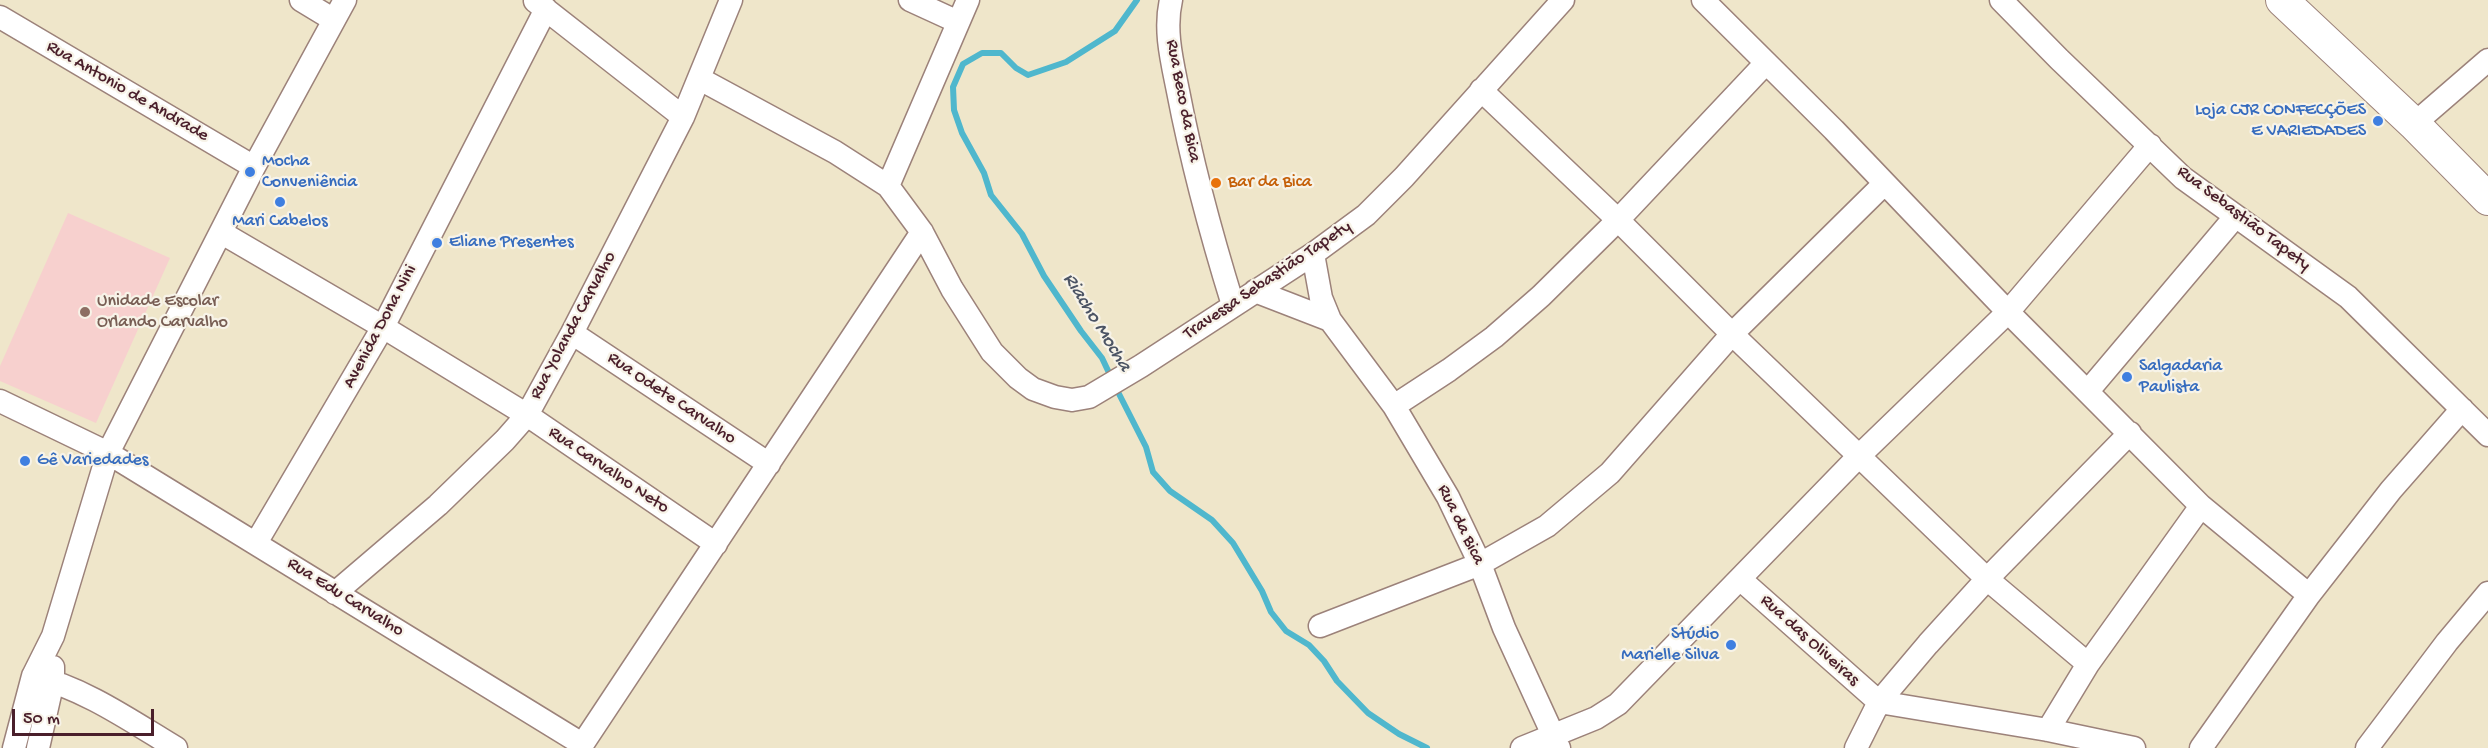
<!DOCTYPE html>
<html>
<head>
<meta charset="utf-8">
<style>
	body { margin:0 }
	#map { position:relative; width:2488px; height:748px; overflow:hidden; background:#efe6ca; font-family:"Gochi Hand",sans-serif }
	canvas { display:block }
	.scale { position:absolute; left:12px; top:709px; width:142px; height:27px; box-sizing:border-box; border:3px solid #4a1f2b; border-top:0; padding-left:8px; font-size:18px; line-height:21px; white-space:nowrap; color:#4a1f2b; -webkit-text-stroke:4px #f7f3e8; paint-order:stroke }
</style>
</head>
<body>
<div id="map">
<canvas width="2488" height="748"></canvas>
<div class="scale">50 m</div>
</div>
<script>
const g = document.querySelector('canvas').getContext('2d');
g.lineJoin = 'round';
function fill(path, color) { g.fillStyle = color; g.fill(path, 'evenodd'); }
function trace(path, color, width, dash) { g.strokeStyle = color; g.lineWidth = width; g.lineCap = dash ? 'butt' : 'round'; g.setLineDash(dash || []); g.stroke(path); }
function drawText(font, color, halo, rows, align = 'center') {
  g.font = font + ' "Gochi Hand",sans-serif'; g.lineWidth = 4.5; g.setLineDash([]); g.textBaseline = 'middle'; g.strokeStyle = halo; g.fillStyle = color; for (const [text, x, y, turn = 0] of rows) {
    g.save(); g.translate(x, y); g.rotate((+turn || 0) * Math.PI / 180); g.textAlign = isNaN(turn) ? turn : align; if (halo) g.strokeText(text, 0, 0); g.fillText(text, 0, 0); g.restore();
  }
}
fill(new Path2D(`
	M68,213L170,258L96,423L0,381V366Z`), '#f7d0ce');
trace(new Path2D(`
	M1111,377L1102,358L1081,331L1044,276L1022,234L991,195L984,173L962,133L954,110L953,87L963,64L982,53H1001L1016,68L1028,75L1066,62L1115,31L1137,0
	M1115,386L1146,447L1153,472L1170,491L1212,520L1233,543L1262,591L1271,612L1286,631L1309,645L1324,661L1337,681L1368,713L1399,734L1427,748`), '#4fb7cd', 6);
const minor = new Path2D(`
	M301,0L334,20
	M910,0L958,22
	M1171,0C1164,30 1172,61 1178,91C1192,164 1211,234 1233,305
	M1703,0L1834,130L2008,312L2201,506L2309,595
	M2001,0L2059,59L2183,178L2348,297L2488,435
	M535,1L683,117
	M0,17L254,167
	M700,79L835,152L888,186L922,232L952,289L992,352L1018,378L1033,389L1055,397L1072,400L1089,397L1141,366L1313,254L1366,215L1404,177L1563,0
	M1481,90L1618,220L1732,334L1987,579L2088,664
	M2414,124L2488,60
	M888,186L968,0
	M222,233L383,327L527,415L716,544
	M1313,254L1321,298L1330,320L1394,406L1448,497L1480,564L1504,628L1559,748
	M1255,291L1330,320
	M572,333L769,464
	M2088,391L2235,217
	M0,401L108,453L582,744
	M1394,406L1449,370L1494,337L1541,296L1618,220L1765,64
	M256,543L383,327L546,9
	M1740,579L1879,702L2048,730L2134,748
	M335,593L438,505L505,440L527,415L572,333L683,117L731,0
	M1320,626L1480,564L1547,526L1610,473L1732,334L1884,184
	M33,676C84,688 131,721 176,748
	M2048,730L2088,664L2201,506
	M14,748L33,676L53,636L108,453L254,167L345,0
	M38,748L53,681V667
	M580,748L922,232
	M1522,748L1596,718L1618,704L1859,456L2008,312L2150,145
	M1856,748L1879,702L1928,644L1987,579L2130,433
	M2201,748L2309,595L2391,490L2462,409
	M2367,748L2447,642L2488,593`);
const secondary = new Path2D(`
	M2282,0L2414,124L2488,199`);
trace(minor, '#9c827a', 25);
trace(secondary, '#9c827a', 34);
trace(minor, '#fff', 22);
trace(secondary, '#fff', 32);
for (const [x, y, r, color] of [
	[2378,121,6,"#3f7fe0"],
	[250,172,6,"#3f7fe0"],
	[1216,183,6,"#e8710a"],
	[280,202,6,"#3f7fe0"],
	[437,243,6,"#3f7fe0"],
	[85,312,6,"#8d6e63"],
	[2127,377,6,"#3f7fe0"],
	[25,461,6,"#3f7fe0"],
	[1731,645,6,"#3f7fe0"]
]) { const dot = new Path2D(); dot.arc(x, y, r, 0, 2 * Math.PI); g.fillStyle = color; g.fill(dot); trace(dot, '#f7f3e8', 2); }
drawText('18px', '#4a1f2b', '#f7f3e8', [
	["Rua Antonio de Andrade",127,92,30],
	["Rua Beco da Bica",1182,101,79],
	["Rua Sebastião Tapety",2243,219,37],
	["Travessa Sebastião Tapety",1268,281,-34],
	["Rua Yolanda Carvalho",574,326,-62],
	["Avenida Dona Nini",381,327,-62],
	["Rua Odete Carvalho",671,399,34],
	["Rua Carvalho Neto",608,471,34],
	["Rua da Bica",1460,525,64],
	["Rua Edu Carvalho",345,598,32],
	["Rua das Oliveiras",1809,641,42]
]);
drawText('18px', '#366cbe', '#f7f3e8', [
	["Loja CJR CONFECÇÕES",2366,111,"right"],
	["E VARIEDADES",2366,132,"right"],
	["Mocha",262,162],
	["Conveniência",262,183],
	["Mari Cabelos",280,222,"center"],
	["Eliane Presentes",449,243],
	["Salgadaria",2139,367],
	["Paulista",2139,388],
	["Gê Variedades",37,461],
	["Stúdio",1719,635,"right"],
	["Marielle Silva",1719,656,"right"]
], 'left');
drawText('18px', '#c56008', '#f7f3e8', [
	["Bar da Bica",1228,183]
], 'left');
drawText('18px', '#785e54', '#f7f3e8', [
	["Unidade Escolar",97,302],
	["Orlando Carvalho",97,323]
], 'left');
drawText('italic 20px', '#4c5464', '#f7f3e8', [
	["Riacho Mocha",1096,323,58]
]);
</script>
</body>
</html>
